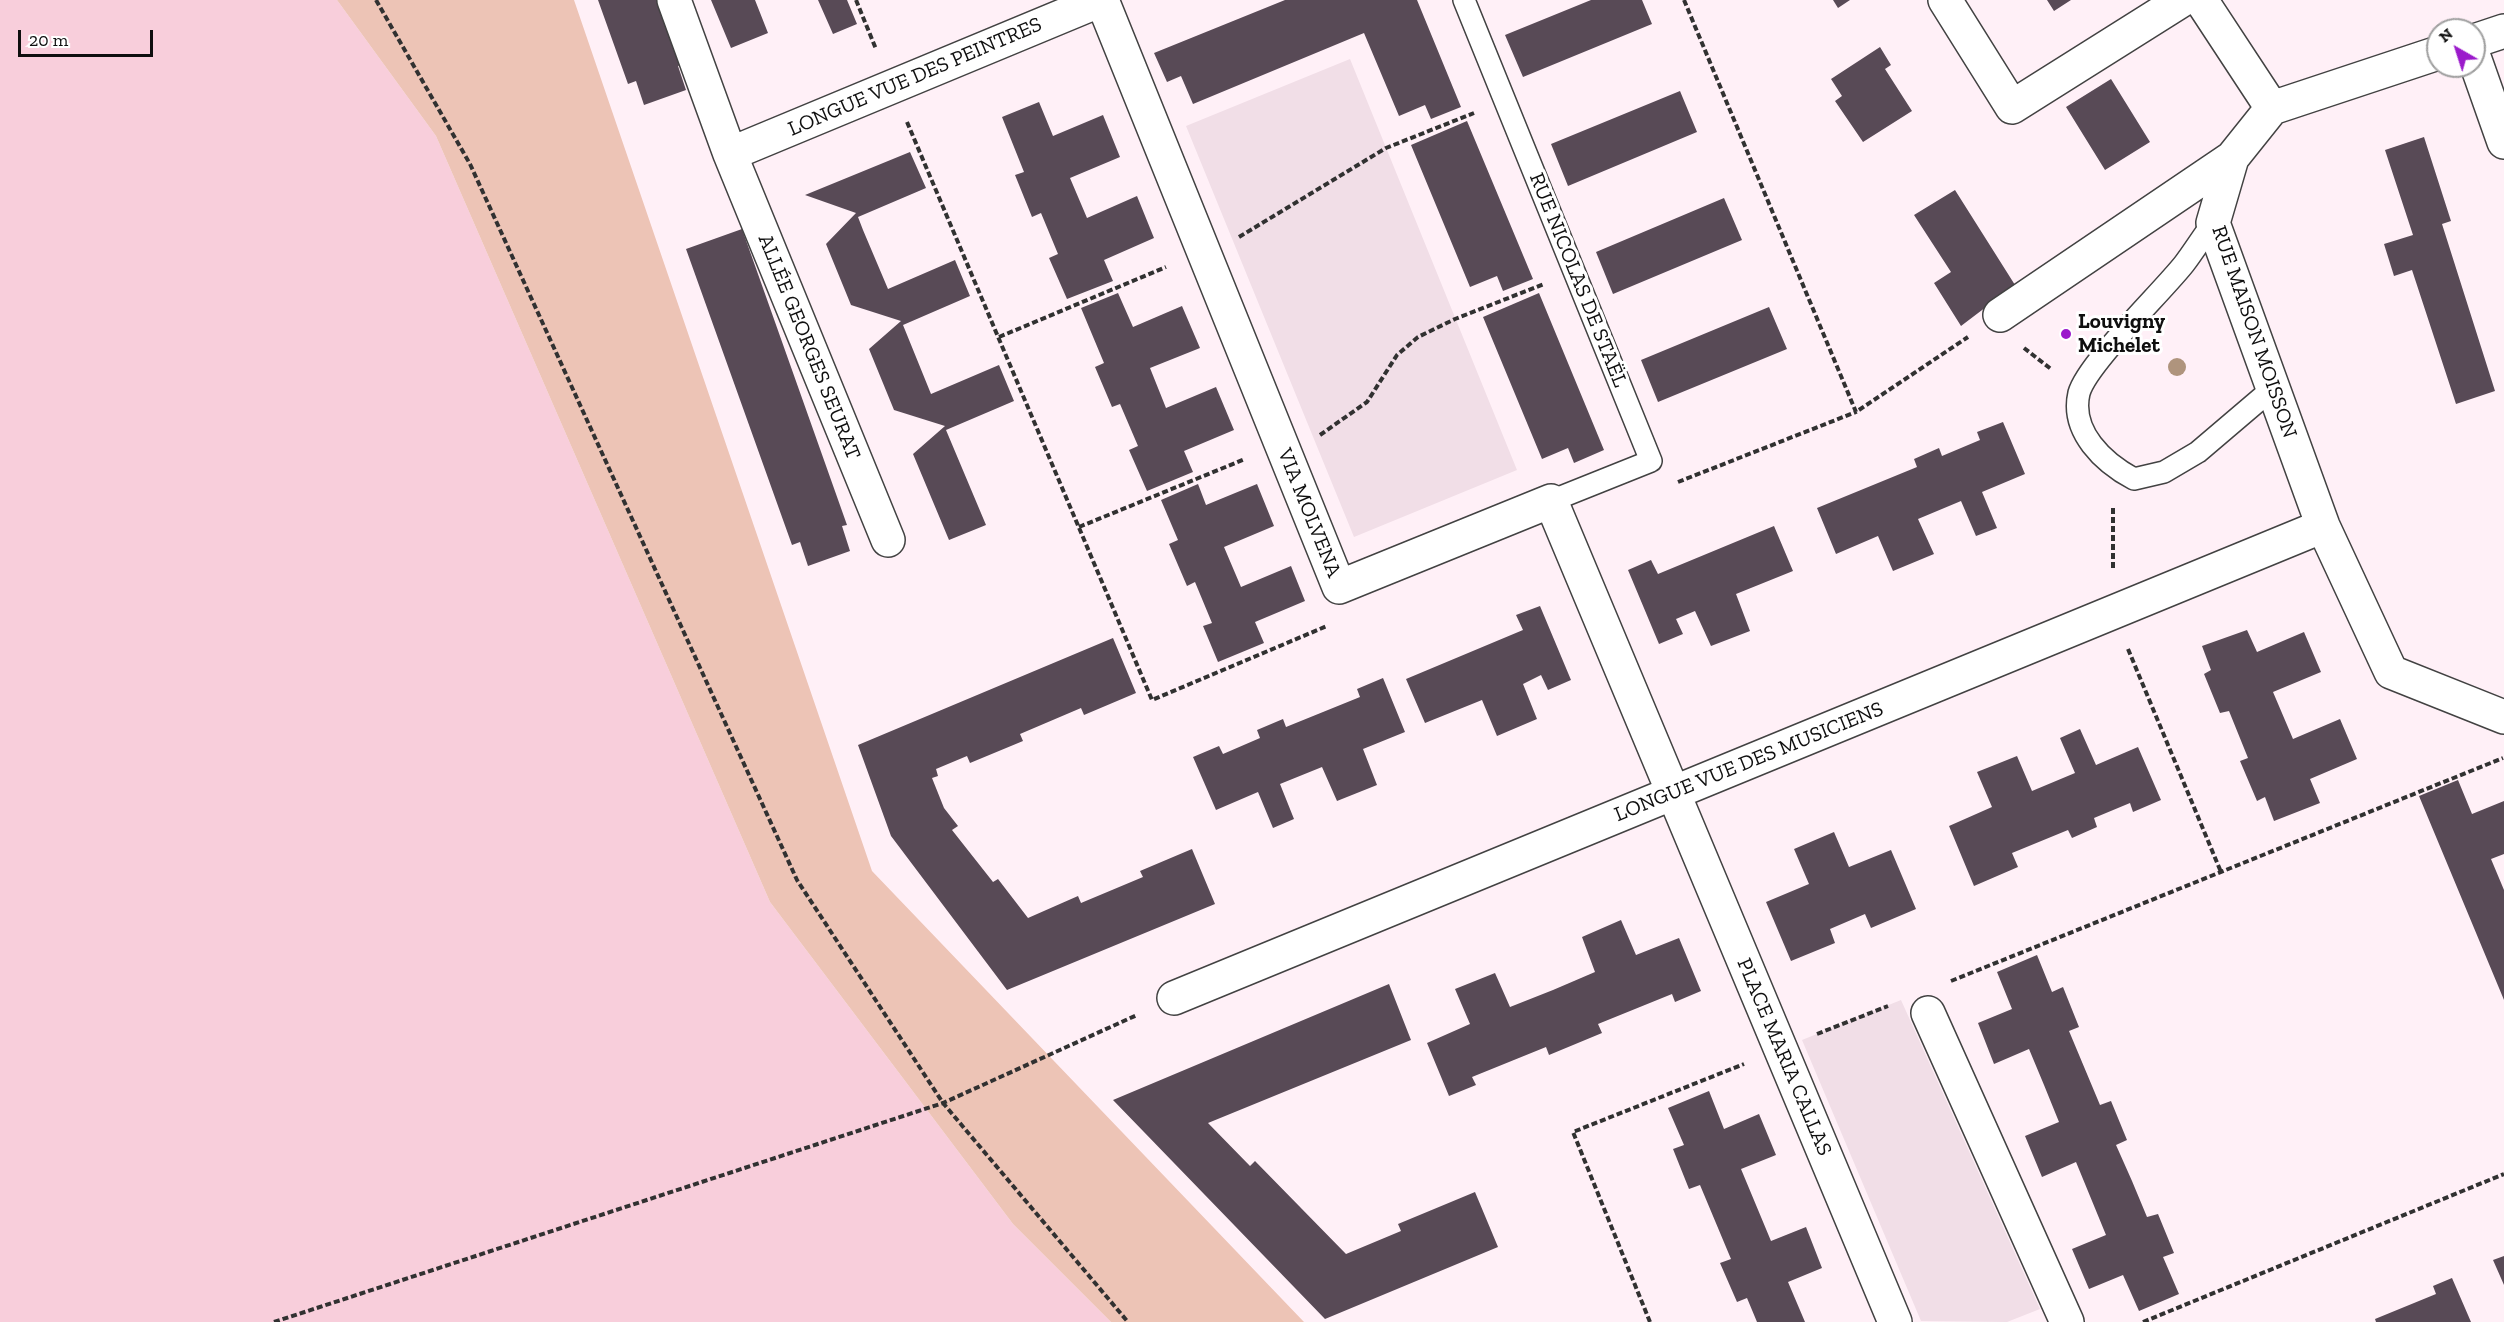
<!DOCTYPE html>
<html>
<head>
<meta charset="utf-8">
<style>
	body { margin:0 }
	#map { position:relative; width:2504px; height:1322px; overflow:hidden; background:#fff0f7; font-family:"Zilla Slab",serif }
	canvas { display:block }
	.north { position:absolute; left:2426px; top:18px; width:60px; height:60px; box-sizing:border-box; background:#fff; border:2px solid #9f9f9f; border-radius:50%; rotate:321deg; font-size:16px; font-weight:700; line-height:24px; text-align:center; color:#0f0f0f }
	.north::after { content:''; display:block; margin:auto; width:21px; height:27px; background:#9b1acb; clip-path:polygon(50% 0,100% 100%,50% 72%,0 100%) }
	.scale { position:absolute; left:18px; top:30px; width:135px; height:27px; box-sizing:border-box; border:3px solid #0f0f0f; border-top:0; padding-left:8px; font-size:18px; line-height:21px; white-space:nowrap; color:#0f0f0f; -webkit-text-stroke:4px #fff; paint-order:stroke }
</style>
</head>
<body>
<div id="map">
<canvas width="2504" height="1322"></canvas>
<div class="north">N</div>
<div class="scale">20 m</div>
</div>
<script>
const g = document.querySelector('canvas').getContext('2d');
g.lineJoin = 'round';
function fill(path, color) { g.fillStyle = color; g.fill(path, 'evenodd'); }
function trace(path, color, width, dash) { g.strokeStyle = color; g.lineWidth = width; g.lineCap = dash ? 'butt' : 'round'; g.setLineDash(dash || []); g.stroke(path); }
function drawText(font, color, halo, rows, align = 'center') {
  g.font = font + ' "Zilla Slab",serif'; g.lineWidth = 6; g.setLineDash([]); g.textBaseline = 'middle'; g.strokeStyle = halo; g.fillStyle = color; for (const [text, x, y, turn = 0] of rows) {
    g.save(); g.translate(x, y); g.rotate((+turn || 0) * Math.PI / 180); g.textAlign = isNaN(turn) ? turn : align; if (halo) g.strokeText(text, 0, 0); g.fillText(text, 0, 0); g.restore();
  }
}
fill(new Path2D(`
	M0,0H337L436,136L770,902L1013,1224L1111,1322H0Z`), '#f8cedb');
fill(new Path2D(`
	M337,0H574L872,871L1304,1322H1111L1013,1224L770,902L436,136Z`), '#edc4b6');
fill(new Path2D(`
	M1350,59L1517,470L1354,537L1186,126Z
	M1901,1000L2040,1309L2007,1322L1921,1321L1802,1040Z`), '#f1dee7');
fill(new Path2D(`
	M598,0H661L683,64L678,66L686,90L644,105L636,81L628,84Z
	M711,0H755L768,33L731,48Z
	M818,0H847L857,24L833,34Z
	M1285,0H1417L1461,107L1431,119L1425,105L1399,116L1364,33L1193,104L1181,76L1167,82L1154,53Z
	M1591,0H1642L1652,24L1523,77L1505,35Z
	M1833,0H1850L1838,8Z
	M2047,0H2071L2054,11Z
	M1880,47L1891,65L1885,69L1912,111L1863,142L1835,101L1842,96L1831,79Z
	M2111,79L2150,142L2105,170L2066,107Z
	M1680,91L1697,132L1568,186L1551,144Z
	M1039,102L1053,136L1103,115L1120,157L1070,178L1087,218L1137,196L1154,238L1104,260L1113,281L1067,299L1049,258L1058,254L1041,213L1032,217L1015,175L1024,172L1002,117Z
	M1467,121L1533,279L1503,291L1497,276L1470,287L1411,145Z
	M2424,137L2451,221L2442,224L2495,391L2456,404L2412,270L2394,276L2384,244L2413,235L2385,150Z
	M910,152L926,188L858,217L863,230L888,289L955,260L970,296L903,325L931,394L999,365L1014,401L946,430L986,525L949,540L913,454L945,426L894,410L869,349L901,321L851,305L826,244L856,213L805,195Z
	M1955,190L2015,285L1961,326L1934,283L1951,272L1914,215Z
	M1724,198L1742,240L1613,294L1596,252Z
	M742,229L847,525L842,526L850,551L808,566L800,542L792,545L686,249Z
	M1118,293L1133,327L1182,306L1200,348L1150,368L1166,408L1216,387L1234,430L1184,451L1193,472L1147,491L1129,450L1138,446L1120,404L1112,407L1095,367L1104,363L1081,308Z
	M1539,293L1604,450L1574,463L1568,448L1542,459L1483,317Z
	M1769,307L1787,349L1658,402L1641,360Z
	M2003,422L2025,474L1982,492L1997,528L1976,536L1961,501L1918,519L1934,554L1893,571L1878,536L1836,554L1817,508L1917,467L1914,459L1939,448L1942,456L1980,440L1977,432Z
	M1198,484L1206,505L1257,484L1274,526L1224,547L1241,587L1291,566L1305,601L1255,622L1264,643L1218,662L1203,626L1212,623L1195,582L1187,586L1169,544L1178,540L1161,500Z
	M1774,526L1793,571L1736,594L1750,631L1711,646L1695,611L1676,619L1683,634L1659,644L1628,570L1651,560L1658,574Z
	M1540,606L1571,680L1548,690L1541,675L1523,684L1537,719L1497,736L1482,700L1425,723L1406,679L1523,630L1516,615Z
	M2247,630L2257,652L2304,632L2321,672L2273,692L2293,739L2340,719L2357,759L2310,779L2320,803L2274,821L2265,797L2257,801L2240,761L2248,758L2229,711L2220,713L2204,674L2211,670L2202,646Z
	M1113,638L1136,693L1084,715L1081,708L1020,734L1023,741L970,763L967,756L936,769L938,776L932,778L944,808L958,826L952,830L993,882L998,879L1028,918L1078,896L1081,903L1143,877L1140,871L1192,849L1215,904L1007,990L891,836L858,745Z
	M1383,678L1405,732L1363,749L1377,785L1337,801L1322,767L1280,784L1294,819L1273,828L1258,792L1216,810L1193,757L1219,746L1223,754L1260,738L1257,730L1283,719L1286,727L1360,697L1357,689Z
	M2080,729L2096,765L2138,747L2161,800L2133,812L2130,803L2094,818L2097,827L2072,838L2068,830L2012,853L2018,867L1974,886L1949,826L1992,807L1977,772L2017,756L2032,791L2075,773L2060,738Z
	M2458,780L2472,814L2504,801V854L2491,859L2504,890V1000L2419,796Z
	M1834,832L1849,867L1891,850L1916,909L1871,928L1865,914L1830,929L1835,943L1791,961L1766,902L1809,884L1794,849Z
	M1621,920L1636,955L1679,938L1701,991L1675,1002L1672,994L1598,1024L1602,1033L1549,1055L1546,1047L1472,1077L1476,1085L1449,1096L1427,1043L1470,1024L1455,989L1495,973L1510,1007L1553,990L1595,972L1582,937Z
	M2037,955L2052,992L2063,987L2079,1027L2069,1031L2100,1105L2111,1101L2127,1140L2116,1145L2132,1181L2147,1217L2158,1214L2174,1253L2163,1257L2179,1294L2139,1311L2123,1275L2089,1289L2072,1249L2106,1235L2076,1162L2042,1177L2025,1136L2059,1122L2044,1085L2029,1049L1994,1064L1978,1023L2012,1009L1997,972Z
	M1389,984L1411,1040L1208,1123L1250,1166L1255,1161L1346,1254L1401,1231L1398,1224L1475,1192L1498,1247L1325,1319L1113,1100Z
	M1709,1091L1724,1129L1759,1114L1776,1155L1741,1169L1771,1241L1806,1227L1822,1268L1788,1282L1805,1322H1757L1747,1298L1737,1302L1720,1263L1731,1259L1700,1185L1689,1189L1673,1149L1684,1145L1668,1108Z
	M2504,1256V1285L2493,1260Z
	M2452,1278L2471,1322H2376L2375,1319L2436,1294L2433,1286Z`), '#584a56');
const lane = new Path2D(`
	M1464,0L1651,461L1551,501
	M2213,223C2203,236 2194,251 2184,264C2162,292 2087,364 2079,393C2070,432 2104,463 2134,479L2164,472L2198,452L2272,389`);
const street = new Path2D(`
	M674,0L730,154L888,540
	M1102,0L1339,587L1551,501L1895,1322
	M1945,0L2012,107L2182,0
	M2201,0L2272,108
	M2474,41L2504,31
	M2438,53L2272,108L2232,158L2213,223L2323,526L2391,672L2504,717
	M2474,57L2504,142
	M730,154L1101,0
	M2000,315L2232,158
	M1174,998L2323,526
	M1928,1013L2067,1322`);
trace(lane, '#424242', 24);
trace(street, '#424242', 36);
trace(new Path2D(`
	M376,0L470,164L797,880L943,1103L1128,1322
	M856,0L876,49
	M1684,0L1856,412L1968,337
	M907,122L1152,700L1327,626
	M1239,237L1386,148L1474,113
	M999,337L1166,267
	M2024,348L2051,369
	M1320,435L1367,402L1397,355L1418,337L1455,319L1544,284
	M1678,482L1856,412
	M2113,508V569
	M1079,527L1245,459
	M2128,649L2221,872
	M1951,981L2503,758
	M1817,1034L1888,1006
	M274,1322L943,1103L1137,1015
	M1650,1322L1573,1132L1744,1064
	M2143,1322L2504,1174`), '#313131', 4, [6, 3]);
trace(lane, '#fff', 21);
trace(street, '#fff', 33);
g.fillStyle = '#af947d';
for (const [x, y] of [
	[2177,367]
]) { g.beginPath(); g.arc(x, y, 9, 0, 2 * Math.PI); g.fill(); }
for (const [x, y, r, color] of [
	[2066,334,6,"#9b1acb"]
]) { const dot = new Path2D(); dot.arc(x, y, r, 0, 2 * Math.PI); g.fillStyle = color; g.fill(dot); trace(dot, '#fff', 2); }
drawText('21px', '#0f0f0f', '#fff', [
	["LONGUE VUE DES PEINTRES",915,77,-23],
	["RUE NICOLAS DE STAËL",1578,280,68],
	["RUE MAISON MOISSON",2254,332,71],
	["ALLÉE GEORGES SEURAT",809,347,68],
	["VIA MOLVENA",1309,513,68],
	["LONGUE VUE DES MUSICIENS",1749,762,-22],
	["PLACE MARIA CALLAS",1784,1057,67]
]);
drawText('bold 21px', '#0f0f0f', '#fff', [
	["Louvigny",2078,322],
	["Michelet",2078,346]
], 'left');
</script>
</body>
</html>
